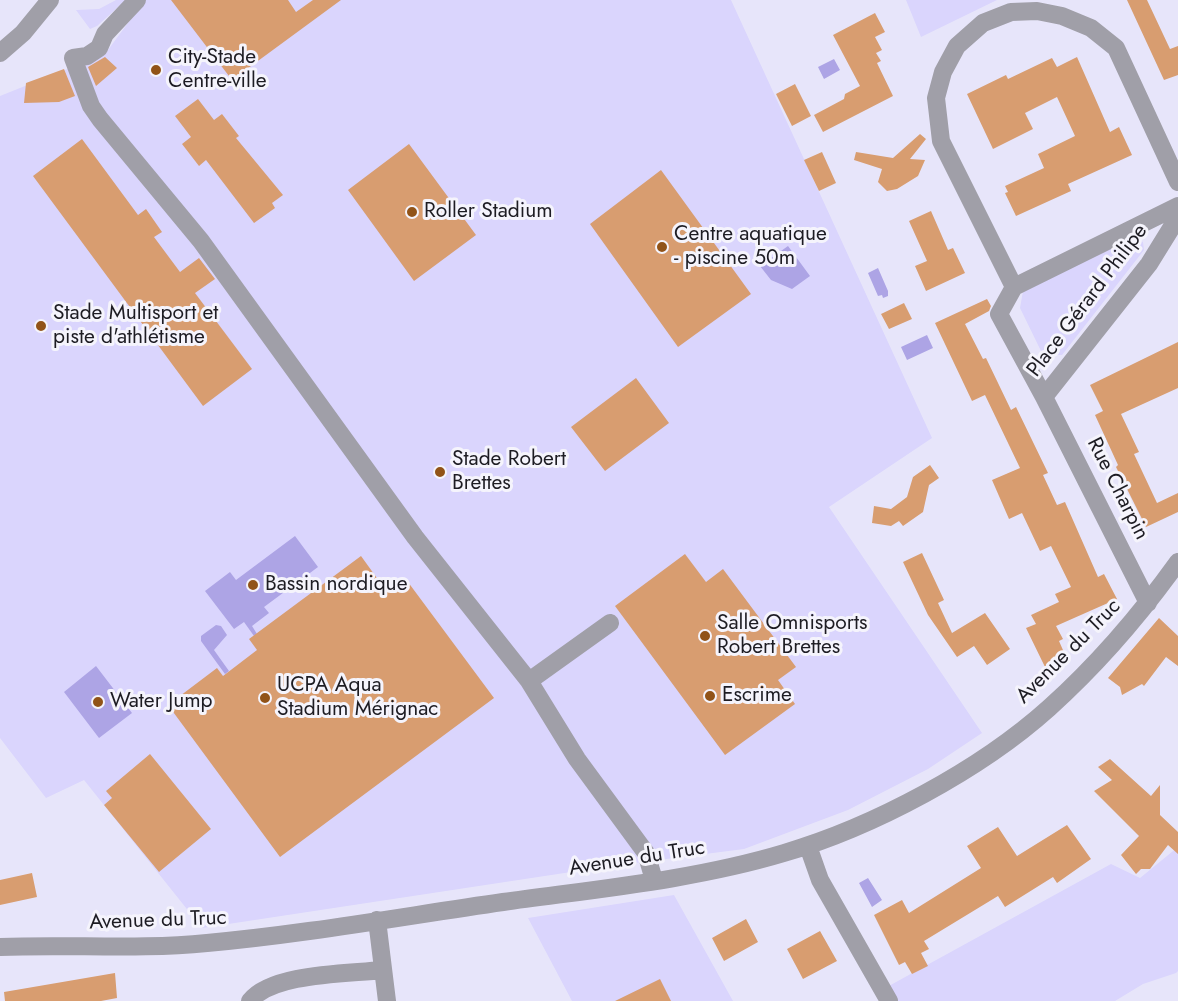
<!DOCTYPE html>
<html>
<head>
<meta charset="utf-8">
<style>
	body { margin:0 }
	canvas { display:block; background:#e7e5fa }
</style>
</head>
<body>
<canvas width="1178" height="1001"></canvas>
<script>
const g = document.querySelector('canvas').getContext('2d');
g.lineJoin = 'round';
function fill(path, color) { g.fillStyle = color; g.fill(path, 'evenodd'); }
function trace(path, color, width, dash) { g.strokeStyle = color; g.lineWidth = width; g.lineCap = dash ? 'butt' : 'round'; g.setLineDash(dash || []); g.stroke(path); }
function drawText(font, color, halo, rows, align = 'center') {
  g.font = font + ' Jost,sans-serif'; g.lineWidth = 6; g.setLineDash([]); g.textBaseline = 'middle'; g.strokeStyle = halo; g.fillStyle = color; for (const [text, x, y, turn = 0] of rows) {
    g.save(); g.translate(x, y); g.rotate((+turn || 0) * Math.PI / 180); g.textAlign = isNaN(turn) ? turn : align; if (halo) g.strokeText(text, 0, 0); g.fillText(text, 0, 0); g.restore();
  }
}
fill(new Path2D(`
	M116,0H126L97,26L90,29L76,10L99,9Z
	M145,0H731L932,438L829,507L982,733L928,769L848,810L744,849L604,867L202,928L84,780L46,798L0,738V96L105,54Z
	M906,0H997L921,37Z
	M1132,236L1143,242L1144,250L1062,355H1047L1041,351L1020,308L1023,291Z
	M1178,847V971L1176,973L1143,984L1115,1001H892L887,987L1111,864L1140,878Z
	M674,895L733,1001H572L528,918Z`), '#dad5fd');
fill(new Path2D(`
	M834,59L840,70L824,79L818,67Z
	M788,246L810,276L792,289L771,280L760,266Z
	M878,268L888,291V296L883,298L882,295L878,296L868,273Z
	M927,335L933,348L907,360L901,347Z
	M295,536L318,567L264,607L269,613L252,626L257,634L254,636L244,622L234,629L205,591L230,572L236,580Z
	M216,625L221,626L227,635L214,650L229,671L225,674L201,641V636Z
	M96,666L132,713L99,738L64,692Z
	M868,878L882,900L872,907L859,883Z`), '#ada4e5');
fill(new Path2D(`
	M171,0H288L296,12L313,0H341L232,80Z
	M1127,0H1147L1170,49L1178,46V75L1164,80Z
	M875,13L885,32L875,37L882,50L876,53L881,61L877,63L893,96L823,132L814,115L844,99L845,94L860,86L833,35Z
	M105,57L117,68L96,86L88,67Z
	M1077,57L1110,132L1119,127L1132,155L1068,184L1071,191L1016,216L1005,193L1008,192L1005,186L1044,168L1038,154L1075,136L1057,97L1025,113L1033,129L993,149L967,94L1006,75L1008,79L1052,58L1057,67Z
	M64,69L75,96L59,102L24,103L26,83Z
	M795,84L811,116L792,126L776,94Z
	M198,99L214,120L222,114L239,136L236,138L283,195L272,203L275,208L254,223L206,160L199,166L182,144L191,137L175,116Z
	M920,134L926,139L910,159L925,160L918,176L897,189L887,191L878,182L882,169L854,160L856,152L893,158Z
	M82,139L138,215L146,209L162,232L154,237L180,272L199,258L215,279L195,293L252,369L203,406L33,176Z
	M409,144L476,235L414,281L348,190Z
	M822,152L836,183L819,191L804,160Z
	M661,170L751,294L678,347L590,224Z
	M931,211L948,250L953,248L965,273L926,291L915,266L927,261L909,221Z
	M987,299L991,306L989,311L965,324L983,359L986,358L1011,410L1016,407L1048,473L1043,475L1057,505L1065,502L1098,577L1104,574L1117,599L1056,626L1063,639L1059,641L1066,657L1045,667L1026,628L1036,624L1031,615L1059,602L1055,594L1071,587L1051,546L1040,551L1022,513L1009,519L992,480L1020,468L985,395L972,401L935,323Z
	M904,303L912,319L889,329L881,314Z
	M1178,342V388L1121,414L1139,452L1134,454L1157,503L1178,493V512L1146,527L1116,467L1118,465L1095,415L1103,411L1090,385Z
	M636,378L669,423L605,471L571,427Z
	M930,465L939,478L929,485L923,512L903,526L899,521L891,526L872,523L874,506L891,509L907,497L913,477Z
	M922,553L944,600L938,603L952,633L985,613L1010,649L987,665L974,646L957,657L928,615L903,562Z
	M685,554L706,582L723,569L796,667L778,680L795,704L725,755L615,606Z
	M361,556L387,592L405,578L494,698L280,857L168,705L217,668L223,676L257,650L249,639Z
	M1159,618L1178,636V666L1166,657L1144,686L1142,684L1122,695L1120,687L1108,678Z
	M150,754L211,829L159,872L104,805L112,798L106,791Z
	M1110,759L1151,796L1160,785V815L1178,832V854L1168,845L1150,869H1141L1136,874L1121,855L1139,836L1094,791L1112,780L1098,767Z
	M1067,825L1091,859L1057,883L1053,877L1005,907L998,896L924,941L929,949L921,953L928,966L912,974L905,962L899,965L874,915L902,900L909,913L981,868L967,846L998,827L1017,856Z
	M32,873L37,897L0,905V880Z
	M746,919L758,942L724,961L712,938Z
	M820,931L837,961L803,979L787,949Z
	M115,973L117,998L101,1001H5L4,992Z
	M660,979L671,1001H615Z`), '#d89d70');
trace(new Path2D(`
	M137,0L105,34L99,48L87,56L73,58L91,106L100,119L201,241L415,537L529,681L577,759L646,853L654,880
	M0,53L23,33L50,0
	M1014,287L941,141L936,98L943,72L957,46L983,23L1011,12L1037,11L1062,16L1091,28L1116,48L1178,182
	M1044,397L1149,264L1178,217
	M1148,603L1044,397L999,314L1014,287L1178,206
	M529,681L610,623
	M808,846L820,880L889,1001
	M377,920L387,1001
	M0,947C69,944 138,950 207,943C306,934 405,916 503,902C596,889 694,880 784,853C873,827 980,770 1049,708C1098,664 1140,615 1178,562
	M250,1001C272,973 347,974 382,970`), '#a09fa8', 18);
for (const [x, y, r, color] of [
	[156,70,6,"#915318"],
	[412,212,6,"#915318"],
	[662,247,6,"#915318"],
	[41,326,6,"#915318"],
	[440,472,6,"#915318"],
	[253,585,6,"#915318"],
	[705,636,6,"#915318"],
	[710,696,6,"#915318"],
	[265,698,6,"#915318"],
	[98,702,6,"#915318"]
]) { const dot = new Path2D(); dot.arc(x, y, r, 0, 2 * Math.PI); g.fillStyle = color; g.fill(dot); trace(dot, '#f5f4fc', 2); }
drawText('21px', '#1d1c23', '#f5f4fc', [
	["City-Stade",168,58],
	["Centre-ville",168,82],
	["Roller Stadium",424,212],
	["Centre aquatique",674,235],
	["- piscine 50m",674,259],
	["Stade Multisport et",53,314],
	["piste d'athlétisme",53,338],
	["Stade Robert",452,460],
	["Brettes",452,484],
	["Bassin nordique",265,585],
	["Salle Omnisports",717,624],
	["Robert Brettes",717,648],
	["UCPA Aqua",277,686],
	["Stadium Mérignac",277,710],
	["Escrime",722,696],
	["Water Jump",110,702]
], 'left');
drawText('21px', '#1d1c23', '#f5f4fc', [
	["Place Gérard Philipe",1088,301,-53],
	["Rue Charpin",1117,489,63],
	["Avenue du Truc",1069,652,-45],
	["Avenue du Truc",637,859,-9],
	["Avenue du Truc",158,921,-2]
]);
</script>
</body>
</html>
